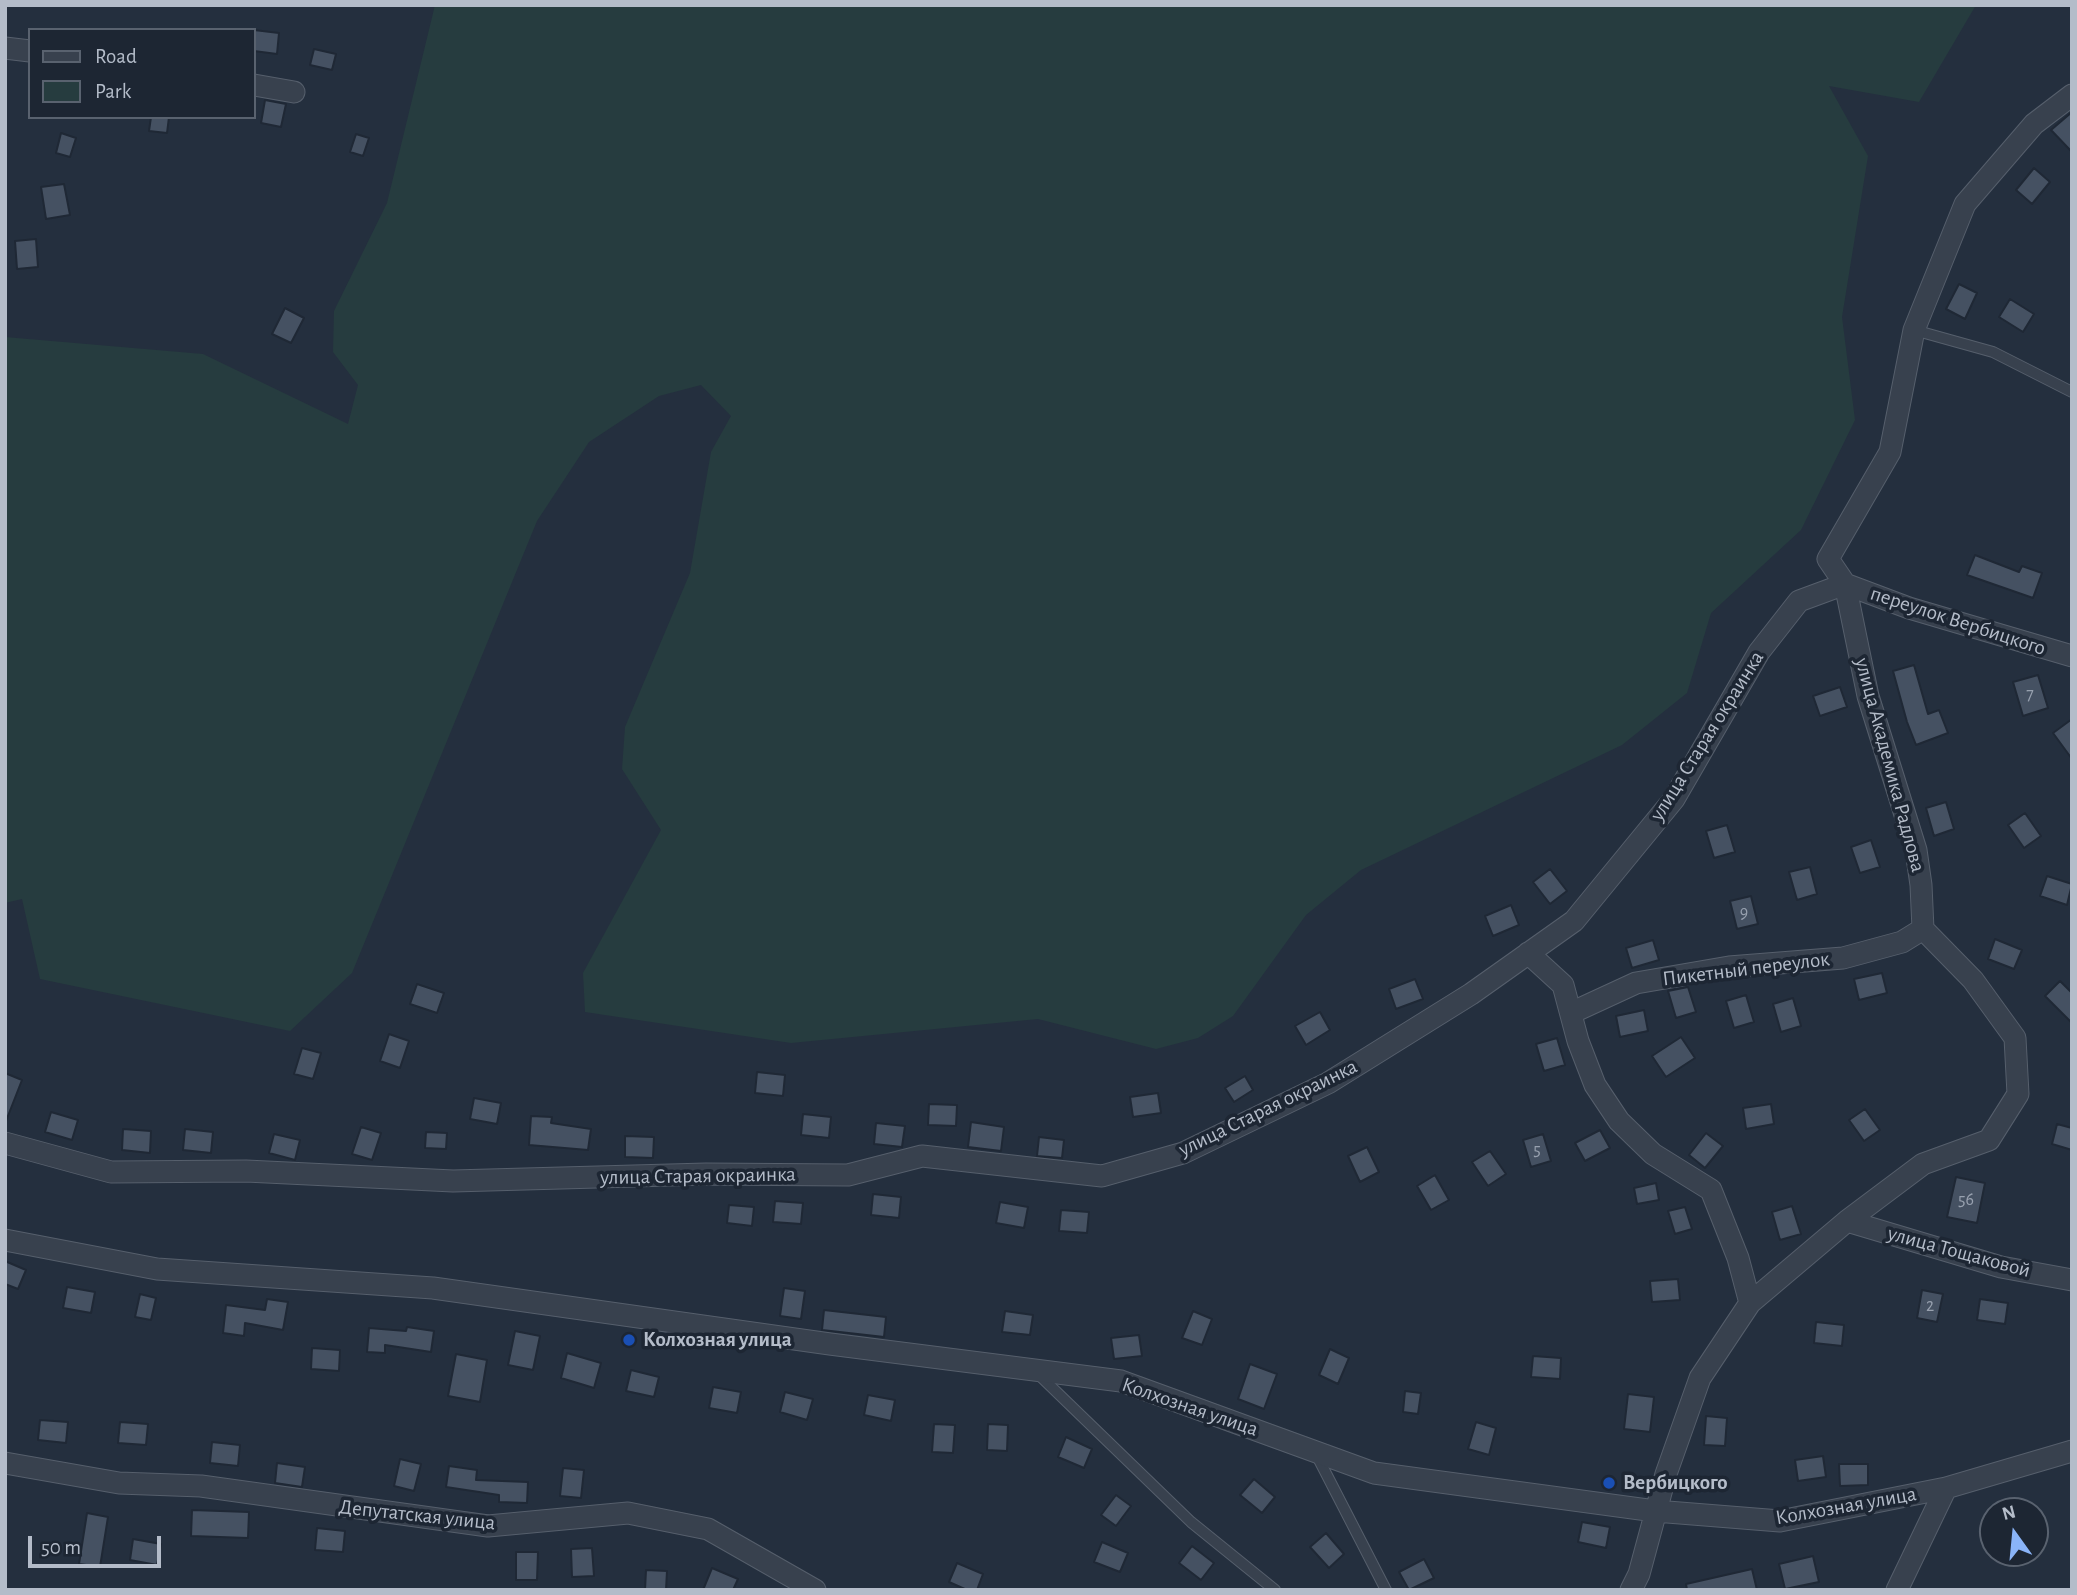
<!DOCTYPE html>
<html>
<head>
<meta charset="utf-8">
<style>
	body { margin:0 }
	#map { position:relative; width:2077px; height:1595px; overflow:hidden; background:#242f3e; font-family:"Alegreya Sans",sans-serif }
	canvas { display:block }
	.frame { position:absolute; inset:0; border:7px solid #b4bcc9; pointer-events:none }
	.legend { position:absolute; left:28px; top:28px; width:228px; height:91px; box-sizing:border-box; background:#1d2633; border:2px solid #59626f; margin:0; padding:9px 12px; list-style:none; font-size:21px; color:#b4bcc9 }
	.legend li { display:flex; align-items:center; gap:14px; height:35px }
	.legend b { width:35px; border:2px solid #59626f }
	.north { position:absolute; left:1979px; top:1497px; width:70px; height:70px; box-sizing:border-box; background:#1d2633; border:2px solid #59626f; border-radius:50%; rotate:345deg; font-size:19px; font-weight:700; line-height:28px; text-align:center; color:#b4bcc9 }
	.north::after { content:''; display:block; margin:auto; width:24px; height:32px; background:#8ab4f8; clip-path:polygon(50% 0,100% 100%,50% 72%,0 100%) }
	.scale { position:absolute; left:28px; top:1536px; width:133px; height:32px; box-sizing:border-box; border:4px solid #b4bcc9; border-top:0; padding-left:9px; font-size:21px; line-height:24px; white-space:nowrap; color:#b4bcc9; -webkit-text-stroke:5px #1d2633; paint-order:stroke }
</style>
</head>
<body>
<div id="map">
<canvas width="2077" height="1595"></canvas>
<div class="frame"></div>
<ul class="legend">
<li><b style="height:9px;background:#38414e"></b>Road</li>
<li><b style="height:19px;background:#263c3f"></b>Park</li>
</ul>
<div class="north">N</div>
<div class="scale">50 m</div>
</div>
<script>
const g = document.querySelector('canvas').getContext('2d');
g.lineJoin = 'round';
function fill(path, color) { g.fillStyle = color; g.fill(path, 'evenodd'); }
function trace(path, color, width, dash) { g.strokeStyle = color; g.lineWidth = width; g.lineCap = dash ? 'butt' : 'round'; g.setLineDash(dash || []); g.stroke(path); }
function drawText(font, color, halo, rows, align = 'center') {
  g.font = font + ' "Alegreya Sans",sans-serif'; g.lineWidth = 7; g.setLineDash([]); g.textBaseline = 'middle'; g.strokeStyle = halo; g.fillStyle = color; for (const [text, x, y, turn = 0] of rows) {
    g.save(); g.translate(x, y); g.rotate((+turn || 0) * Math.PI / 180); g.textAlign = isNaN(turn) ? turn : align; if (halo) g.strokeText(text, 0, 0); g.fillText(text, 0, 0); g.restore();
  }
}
fill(new Path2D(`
	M435,5H1976L1919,102L1829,86L1868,156L1842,317L1855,420L1801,530L1711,613L1687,693L1622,745L1361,870L1306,915L1233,1016L1198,1038L1156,1049L1038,1019L791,1043L585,1012L583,973L661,830L622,769L625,727L690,573L711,452L731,416L701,385L659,396L589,442L537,521L352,973L290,1031L40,979L22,899L5,903V337L203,354L348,424L358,385L333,352L334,311L387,203Z`), '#263c3f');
const building = new Path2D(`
	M254,30L279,33L277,54L254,51Z
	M314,49L336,54L332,70L310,65Z
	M265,100L286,104L281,127L261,123Z
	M2072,112V152L2051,130Z
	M151,117H169L167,133L149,131Z
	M61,133L76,138L70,157L56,153Z
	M356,134L369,138L363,156L350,152Z
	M2034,168L2050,182L2032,204L2016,190Z
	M64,184L70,215L46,219L41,187Z
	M36,239L38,267L17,269L15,241Z
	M1959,284L1977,293L1965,319L1946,309Z
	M2010,299L2034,314L2023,332L1999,317Z
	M285,308L304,318L291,343L272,334Z
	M1975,555L2019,572L2022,566L2042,573L2033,598L1967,575Z
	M1914,665L1928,714L1939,710L1948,733L1916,745L1907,722L1893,671Z
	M2038,675L2048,708L2023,716L2013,682Z
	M1840,687L1847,707L1820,716L1813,696Z
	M2072,719V759L2053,733Z
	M1946,802L1954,829L1934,836L1926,808Z
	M2025,813L2041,836L2024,848L2008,825Z
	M1727,825L1735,852L1714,858L1706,831Z
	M1871,840L1880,867L1860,873L1851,847Z
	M1810,867L1817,894L1797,900L1789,872Z
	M1550,869L1567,891L1550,904L1533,882Z
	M2047,876L2072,884L2067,905L2040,896Z
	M1751,896L1758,924L1737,929L1730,901Z
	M1511,905L1519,925L1493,936L1485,916Z
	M1995,939L2022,950L2014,969L1988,959Z
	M1653,940L1659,960L1632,968L1626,948Z
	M1882,973L1887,993L1859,1000L1854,979Z
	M1415,979L1423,999L1396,1009L1389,989Z
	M2060,981L2072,993V1023L2045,996Z
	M417,984L444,993L437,1013L410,1004Z
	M1688,987L1696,1012L1676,1018L1668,991Z
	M1746,995L1754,1022L1734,1028L1726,1001Z
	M1793,998L1801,1026L1781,1032L1773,1004Z
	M1644,1010L1648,1031L1620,1037L1616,1016Z
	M1320,1012L1330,1030L1306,1045L1295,1026Z
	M389,1034L409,1041L400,1068L380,1061Z
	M1681,1037L1695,1058L1666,1077L1652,1056Z
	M1557,1038L1565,1065L1544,1071L1536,1044Z
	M302,1048L321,1053L313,1079L294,1074Z
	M757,1072L785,1075L783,1096L755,1093Z
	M5,1073L22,1080L6,1121H5Z
	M1245,1076L1253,1090L1234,1102L1225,1088Z
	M1158,1093L1161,1113L1133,1117L1130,1097Z
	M474,1098L501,1103L497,1124L470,1119Z
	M929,1104L957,1105L956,1126L928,1125Z
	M1771,1104L1774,1124L1746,1129L1743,1108Z
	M1865,1109L1880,1130L1864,1141L1849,1120Z
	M51,1112L78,1120L72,1140L45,1132Z
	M803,1114L831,1117L829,1138L801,1135Z
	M531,1116L552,1117L551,1123L591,1129L588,1150L529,1145Z
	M971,1122L1004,1127L1001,1151L968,1147Z
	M876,1123L905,1126L902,1147L874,1144Z
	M2057,1124L2072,1128V1150L2052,1144Z
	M361,1127L381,1133L372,1160L352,1154Z
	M123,1129L151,1131L150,1153L122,1150Z
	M185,1129L213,1132L211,1153L183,1150Z
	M1600,1130L1610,1148L1585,1161L1575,1143Z
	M426,1132L447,1133L446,1149L425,1148Z
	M1706,1133L1723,1146L1705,1168L1689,1155Z
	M274,1134L300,1140L295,1160L269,1153Z
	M1543,1134L1551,1161L1531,1167L1523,1140Z
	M625,1136L654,1137L653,1158L625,1157Z
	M1039,1137L1064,1140L1062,1158L1037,1156Z
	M1367,1147L1379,1172L1360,1182L1348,1156Z
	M1490,1151L1506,1174L1488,1186L1472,1162Z
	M1435,1175L1449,1200L1431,1210L1417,1186Z
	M1956,1177L1985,1183L1977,1223L1947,1217Z
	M1656,1183L1659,1200L1637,1204L1634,1188Z
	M873,1194L901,1197L899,1218L871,1215Z
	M775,1201L803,1203L801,1224L773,1222Z
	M1000,1202L1028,1207L1024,1228L996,1223Z
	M729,1205L754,1207L752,1226L727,1223Z
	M1792,1206L1801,1234L1780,1240L1772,1212Z
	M1685,1207L1692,1229L1675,1234L1668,1211Z
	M1061,1210L1089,1212L1087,1233L1059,1231Z
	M5,1261L26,1270L18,1289L5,1284Z
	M1678,1279L1680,1300L1652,1302L1650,1281Z
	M67,1287L95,1292L91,1313L63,1308Z
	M784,1288L805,1291L801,1319L780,1316Z
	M1922,1290L1943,1294L1937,1322L1917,1318Z
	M140,1294L156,1298L151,1320L135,1317Z
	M267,1299L288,1302L283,1330L245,1323L244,1336L223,1333L226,1305L265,1310Z
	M1980,1299L2008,1303L2005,1324L1977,1320Z
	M824,1310L886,1317L884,1337L822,1330Z
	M1005,1311L1033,1315L1030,1335L1002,1332Z
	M1193,1311L1212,1319L1202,1345L1182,1338Z
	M1816,1322L1844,1325L1842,1346L1814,1343Z
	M407,1327L434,1331L431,1352L385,1345V1353L367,1352L369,1328L406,1331Z
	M515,1331L540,1336L533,1370L508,1365Z
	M1139,1335L1142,1356L1114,1359L1111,1338Z
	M312,1348L340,1350L339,1371L311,1369Z
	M1330,1349L1349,1358L1338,1384L1319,1375Z
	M567,1353L601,1363L594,1388L561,1378Z
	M456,1354L487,1360L480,1402L448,1396Z
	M1533,1356L1561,1358L1560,1379L1531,1377Z
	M1250,1364L1277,1374L1264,1409L1238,1399Z
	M631,1370L659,1377L654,1397L626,1391Z
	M713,1387L741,1392L737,1413L709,1408Z
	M1405,1391L1421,1393L1418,1414L1403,1412Z
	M785,1392L813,1399L807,1420L780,1412Z
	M1628,1394L1654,1397L1650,1432L1624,1429Z
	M868,1395L895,1400L891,1421L864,1415Z
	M1706,1416L1727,1418L1725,1446L1704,1445Z
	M40,1420L68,1422L66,1443L38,1440Z
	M120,1422L148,1424L146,1445L118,1443Z
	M1476,1422L1496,1428L1489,1455L1468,1449Z
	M934,1424L955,1425L953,1453L932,1452Z
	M988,1424L1008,1425L1007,1451L987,1450Z
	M1066,1437L1092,1449L1084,1468L1058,1457Z
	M212,1442L240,1445L238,1466L210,1463Z
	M1823,1456L1826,1477L1798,1481L1795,1460Z
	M400,1459L421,1464L414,1491L394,1486Z
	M277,1463L305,1467L302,1487L275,1483Z
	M1839,1464H1868V1485L1840,1486Z
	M449,1466L477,1470L476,1480L528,1482L527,1503L499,1502V1495L446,1487Z
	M563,1468L584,1470L581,1498L560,1496Z
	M1254,1479L1275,1497L1262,1513L1240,1495Z
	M1116,1495L1131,1506L1116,1526L1101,1515Z
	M192,1510L249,1512L248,1538L191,1536Z
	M87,1513L108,1517L100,1567L79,1564Z
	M1582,1522L1610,1527L1606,1548L1578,1542Z
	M317,1528L345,1531L343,1552L315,1550Z
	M1326,1533L1344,1554L1329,1568L1310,1547Z
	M133,1539L161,1544L157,1565L130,1560Z
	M1102,1542L1128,1553L1120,1572L1094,1562Z
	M1192,1546L1214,1563L1201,1580L1179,1563Z
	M592,1548L594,1576L572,1577L571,1549Z
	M516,1552H538L537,1580H516Z
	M1813,1556L1819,1582L1785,1589L1779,1564Z
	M1424,1559L1434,1578L1409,1590L1399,1572Z
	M957,1563L983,1574L977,1590H967L949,1582Z
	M712,1568L738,1579L733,1590H703Z
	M1752,1569L1757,1590H1687L1686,1584Z
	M646,1570L667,1571L666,1590H645Z`);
fill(building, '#455162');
trace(building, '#1f2835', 2);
const lane = new Path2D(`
	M1914,330L1993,352L2072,392
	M1038,1374L1191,1522L1275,1590
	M1316,1454L1386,1590`);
const street = new Path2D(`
	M5,48L30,51
	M254,85L294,92
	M1845,584L1909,608L2072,656
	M1528,953L1563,985L1578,1041L1595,1085L1619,1121L1653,1154L1711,1190L1738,1258L1750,1303
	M1571,1013L1636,983L1729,967L1843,958L1902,942L1923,929
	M5,1143L111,1172L246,1171L453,1181L706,1174L848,1175L922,1156L1102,1176L1183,1153L1328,1083L1471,994L1574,921L1674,799L1759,652L1799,601L1845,584L1828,559L1890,452L1914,330L1965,204L2034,124L2072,95
	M1847,1221L2001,1267L2072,1280
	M5,1240L157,1269L433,1288L830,1344L1121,1381L1374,1473L1655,1511L1780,1521L1946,1488L2072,1451
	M5,1463L119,1483L201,1486L488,1526L628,1513L708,1529L815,1590
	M1631,1590L1639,1574L1666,1474L1700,1378L1750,1303L1847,1221L1923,1164L1989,1140L2018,1094L2015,1038L1973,980L1923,929L1921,885L1916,850L1868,696L1845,584
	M1897,1590L1946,1488`);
trace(lane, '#565f6c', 12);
trace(street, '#565f6c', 23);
trace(lane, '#38414e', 10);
trace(street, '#38414e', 21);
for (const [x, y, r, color] of [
	[629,1340,7,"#1a4fb4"],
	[1609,1483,7,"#1a4fb4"]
]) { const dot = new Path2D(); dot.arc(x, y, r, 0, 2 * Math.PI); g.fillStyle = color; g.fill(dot); trace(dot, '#1d2633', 2.5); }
drawText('18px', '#98a1af', null, [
	["7",2030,695],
	["9",1744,913],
	["5",1537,1150],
	["56",1966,1200],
	["2",1930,1306]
]);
drawText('21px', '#b4bcc9', '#1d2633', [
	["переулок Вербицкого",1958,621,18],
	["улица Старая окраинка",1707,736,-58],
	["улица Академика Радлова",1890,765,75],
	["Пикетный переулок",1746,969,-7],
	["улица Старая окраинка",1268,1108,-26],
	["улица Старая окраинка",698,1176,-1],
	["улица Тощаковой",1959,1252,15],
	["Колхозная улица",1190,1407,19],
	["Колхозная улица",1846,1506,-10],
	["Депутатская улица",417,1515,6]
]);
drawText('bold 21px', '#b4bcc9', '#1d2633', [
	["Колхозная улица",643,1340],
	["Вербицкого",1623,1483]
], 'left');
</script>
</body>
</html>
